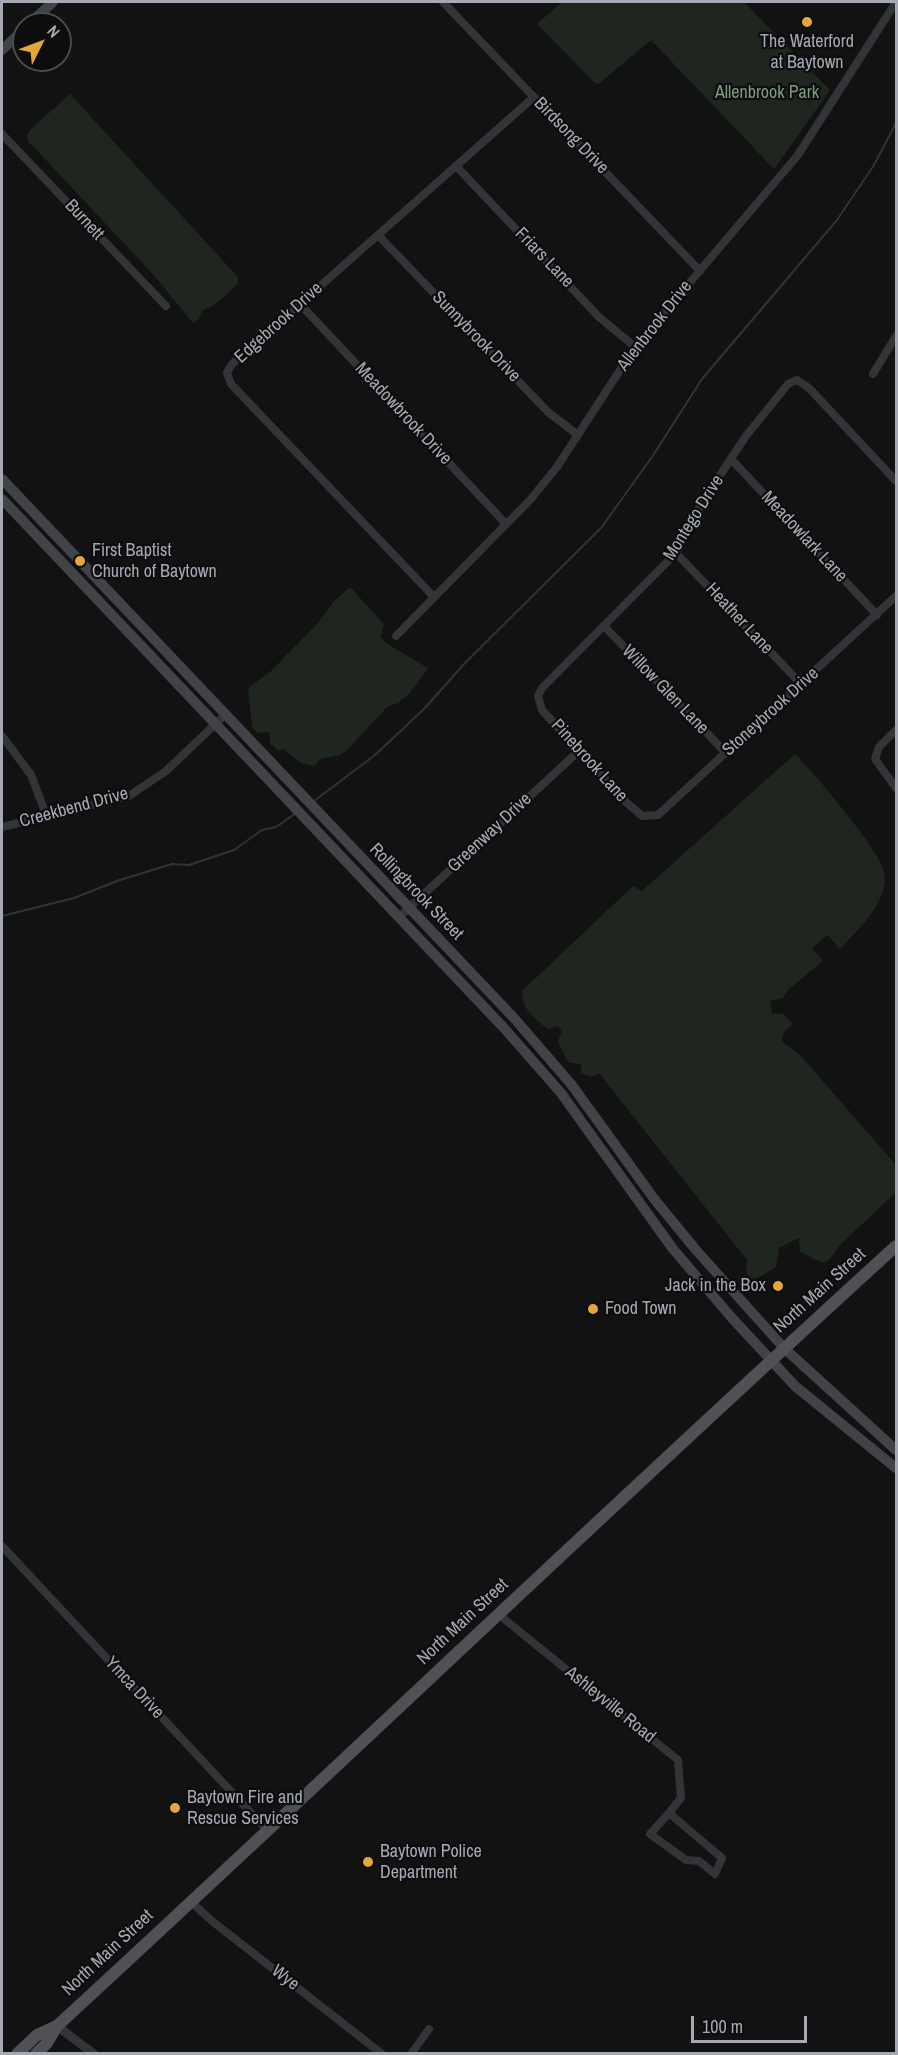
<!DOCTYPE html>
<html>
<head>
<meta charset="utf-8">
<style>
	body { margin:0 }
	#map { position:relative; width:898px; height:2055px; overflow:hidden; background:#121213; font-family:"Archivo Narrow",sans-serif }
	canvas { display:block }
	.frame { position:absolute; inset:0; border:3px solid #a4a9b3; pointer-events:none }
	.north { position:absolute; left:12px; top:12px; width:60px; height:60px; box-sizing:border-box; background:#0d0d0e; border:2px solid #494b50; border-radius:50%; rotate:48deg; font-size:16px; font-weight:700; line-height:24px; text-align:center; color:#a4a9b3 }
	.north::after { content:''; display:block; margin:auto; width:21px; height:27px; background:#e4a83a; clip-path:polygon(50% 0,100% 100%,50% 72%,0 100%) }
	.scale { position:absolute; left:691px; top:2016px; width:116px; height:27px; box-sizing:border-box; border:3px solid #a4a9b3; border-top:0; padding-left:8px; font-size:18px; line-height:21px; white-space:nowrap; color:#a4a9b3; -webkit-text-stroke:4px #0d0d0e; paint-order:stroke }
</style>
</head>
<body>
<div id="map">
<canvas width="898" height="2055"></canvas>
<div class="frame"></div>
<div class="north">N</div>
<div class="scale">100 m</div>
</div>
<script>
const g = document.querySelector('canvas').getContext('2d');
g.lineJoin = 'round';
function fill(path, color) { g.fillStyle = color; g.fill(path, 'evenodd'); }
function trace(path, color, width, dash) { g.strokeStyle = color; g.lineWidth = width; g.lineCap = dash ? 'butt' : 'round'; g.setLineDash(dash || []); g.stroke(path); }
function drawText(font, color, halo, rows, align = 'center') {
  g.font = font + ' "Archivo Narrow",sans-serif'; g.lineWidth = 4.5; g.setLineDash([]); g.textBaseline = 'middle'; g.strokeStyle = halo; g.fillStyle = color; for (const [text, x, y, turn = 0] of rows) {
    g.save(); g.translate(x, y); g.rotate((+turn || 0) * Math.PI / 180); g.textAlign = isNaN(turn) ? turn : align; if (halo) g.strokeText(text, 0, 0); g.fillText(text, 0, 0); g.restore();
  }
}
fill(new Path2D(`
	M562,2H744L830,90L774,169L651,40L597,85L537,24Z
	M70,94L238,277V283C228,293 216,306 202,311L199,319L193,323L152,273L28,141L27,135L32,128Z
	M350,587L384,624L381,637C388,648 416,658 428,669L408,695L398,703L387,707L348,749L340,755L321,759L314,766L301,763L283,749L278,751L270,743L269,732L258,733L252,727L248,688L271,671L318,623L333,602Z
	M795,754C813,772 884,854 885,876C887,903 857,931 840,949L828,935L812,948L823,961L788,990L783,998L770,1001L772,1013L783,1014L793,1024L784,1032L782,1041L801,1056L896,1165V1192L839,1246L829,1260L823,1263L800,1252L799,1238L779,1248L776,1267L756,1279L749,1278L746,1270L747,1260L599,1073L591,1077L580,1072L582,1065L568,1062L558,1042L562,1030L557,1026L548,1029C534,1018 522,1010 522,991L633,886L642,891Z`), '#1f261f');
trace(new Path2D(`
	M314,801L375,755L424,709L464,664L601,528L652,457L702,379L837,220L874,165L896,123
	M2,916L74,898L117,881L172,864L189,865L234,850L262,830L276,827L296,813`), '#2c353b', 2);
trace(new Path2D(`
	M443,2L700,271
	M2,134L166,306
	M456,166L599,317L635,347
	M378,235L548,412L578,435
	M300,304L506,524
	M873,374L896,336
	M731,459L877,615
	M896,481L809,388L797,380L788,384L746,436L701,504L676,553L542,688L538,696L542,710L625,801L642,816L658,815L896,596
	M676,553L802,685
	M433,596L231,384L227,373L232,364L534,97
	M604,626L726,753
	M396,636L530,500L557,467L635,347L798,155L896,2
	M896,730L879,747L875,759L896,788
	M2,736L31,775L47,817
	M2,827L129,796L166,771L225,715
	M399,917L580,750
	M2,1546L267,1830
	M498,1614L678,1760L681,1798L669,1813
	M669,1813L722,1858L715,1874L699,1861L686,1860L650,1834Z
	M190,1901L212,1921L382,2054
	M411,2054L429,2029`), '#333438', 8);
trace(new Path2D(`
	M57,2026L94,2054`), '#333438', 9);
trace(new Path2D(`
	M29,24L53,2
	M2,50L24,29
	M2,479L514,1018L571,1084L655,1200L696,1250L784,1348L896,1450
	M2,499L504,1028L561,1093L673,1249L732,1318L795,1386L896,1468`), '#424348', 10);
trace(new Path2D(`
	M17,2054L37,2035L57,2026
	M36,2054L47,2043L57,2026C338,1767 614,1503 896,1246`), '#505157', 12);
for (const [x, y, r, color] of [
	[807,22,6,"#e4a83a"],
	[80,561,6,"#e4a83a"],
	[778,1286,6,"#e4a83a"],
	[593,1309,6,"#e4a83a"],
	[175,1808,6,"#e4a83a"],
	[368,1862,6,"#e4a83a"]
]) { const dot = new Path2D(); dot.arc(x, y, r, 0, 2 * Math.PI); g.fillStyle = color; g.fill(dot); trace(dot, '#0d0d0e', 2); }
drawText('18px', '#a4a9b3', '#0d0d0e', [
	["The Waterford",807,42,"center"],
	["at Baytown",807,63,"center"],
	["First Baptist",92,551],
	["Church of Baytown",92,572],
	["Jack in the Box",766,1286,"right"],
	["Food Town",605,1309],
	["Baytown Fire and",187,1798],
	["Rescue Services",187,1819],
	["Baytown Police",380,1852],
	["Department",380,1873]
], 'left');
drawText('18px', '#7d9d7e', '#0d0d0e', [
	["Allenbrook Park",767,93]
]);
drawText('18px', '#a4a9b3', '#0d0d0e', [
	["Birdsong Drive",571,136,46],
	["Burnett",84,220,47],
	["Friars Lane",544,258,46],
	["Edgebrook Drive",279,323,-42],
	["Allenbrook Drive",655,326,-52],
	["Sunnybrook Drive",476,337,46],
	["Meadowbrook Drive",403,414,47],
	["Montego Drive",694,518,-58],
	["Meadowlark Lane",804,537,47],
	["Heather Lane",739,619,47],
	["Willow Glen Lane",665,690,46],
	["Stoneybrook Drive",771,712,-42],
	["Pinebrook Lane",589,761,48],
	["Creekbend Drive",74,808,-15],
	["Greenway Drive",490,833,-43],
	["Rollingbrook Street",416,892,46],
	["North Main Street",820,1291,-42],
	["North Main Street",463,1622,-43],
	["Ymca Drive",134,1688,47],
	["Ashleyville Road",610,1705,39],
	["North Main Street",108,1953,-43],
	["Wye",285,1978,38]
]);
</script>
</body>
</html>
